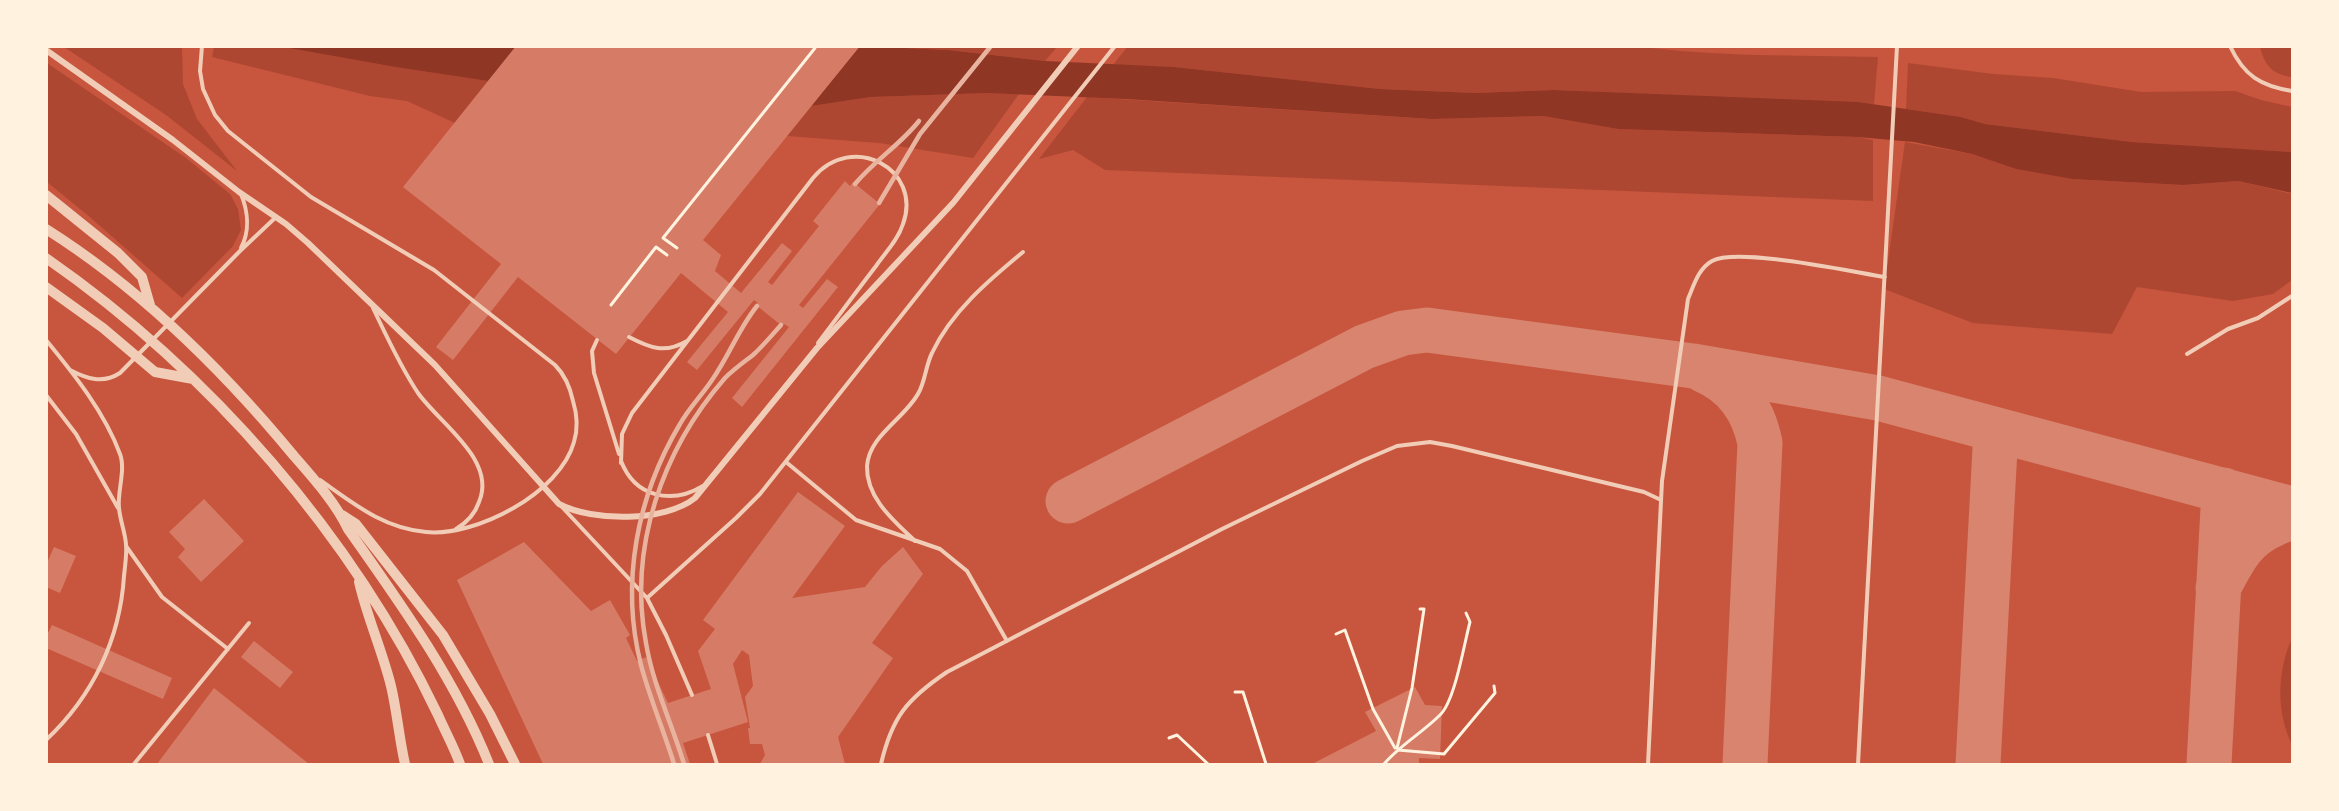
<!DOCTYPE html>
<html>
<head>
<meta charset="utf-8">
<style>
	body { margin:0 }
	#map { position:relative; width:2339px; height:811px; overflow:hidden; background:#c8553d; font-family:Commissioner,sans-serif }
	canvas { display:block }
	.frame { position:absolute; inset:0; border:48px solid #fff3e0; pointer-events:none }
</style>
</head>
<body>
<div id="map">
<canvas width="2339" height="811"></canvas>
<div class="frame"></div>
</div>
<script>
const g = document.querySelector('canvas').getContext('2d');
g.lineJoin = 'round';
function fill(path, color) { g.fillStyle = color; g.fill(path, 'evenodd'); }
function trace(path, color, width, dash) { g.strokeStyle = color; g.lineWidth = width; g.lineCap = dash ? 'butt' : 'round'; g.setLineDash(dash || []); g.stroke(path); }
fill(new Path2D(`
	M1128,46H1636C1716,57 1798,55 1878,57L1874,104L1554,90L1475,93L1380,89L1174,67L1113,65Z
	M64,47H182L183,84L197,119L237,171L166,115Z
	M214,47H283L395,67L488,81L455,123L407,101L370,96L212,57Z
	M883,47H1057L1045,61L948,50Z
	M2260,47H2292V77C2272,74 2265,66 2260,47Z
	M47,63L186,158L230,194L238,209L241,230L233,246L182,298L91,218L47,182Z
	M1908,63L1993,74L2053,78L2141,92L2235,91L2261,100L2292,107V152L2132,142L1985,124L1961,117L1906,109Z
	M987,93L1019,94L973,158L879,143L787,136L811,106L871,97Z
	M1087,97L1432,119L1543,116L1618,129L1858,137L1873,140V201L1105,170L1073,150L1039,159Z
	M1905,142L1972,154L2016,169L2072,179L2183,185L2238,181L2292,194V280L2273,294L2233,301L2137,287L2112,334L1973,323L1884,289Z
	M2292,638V745C2276,711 2277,672 2292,638Z`), '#ae4732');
fill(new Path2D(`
	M860,46L948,50L1045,61L1174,67L1380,89L1475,93L1554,90L1858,102L1961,117L1985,124L2132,142L2292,152V193L2238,181L2183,185L2072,179L2016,169L1972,154L1914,142L1858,137L1618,129L1543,116L1432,119L1126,99L987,93L871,97L811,106Z
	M283,47H516L488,81L395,67Z`), '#8f3625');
trace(new Path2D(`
	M1703,370C1735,384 1753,408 1760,443L1745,764
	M1068,501L1364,347L1403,333L1427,330L1693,366L1878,398L2292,509
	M2218,588C2233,561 2241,540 2270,526C2277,523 2284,519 2292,518
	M1978,764L1996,430
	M2209,764L2224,490`), '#d8846e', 45);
fill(new Path2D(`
	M516,46H860L703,240L721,255L715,271L741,293L782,243L792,251L768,282L772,285L819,226L813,221L845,181L850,186L853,182L880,204L799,305L803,308L827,279L838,287L742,407L732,398L789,327L784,324L782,326L756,305L758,303L754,300L697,370L687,362L728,312L681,273L616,354L518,277L453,360L436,347L501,264L403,187Z
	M798,492L845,526L792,598L865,587L882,566L903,547L923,574L872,643L893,658L838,737L845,764H760L765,755L762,744H750L748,728H750L745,697L753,686L749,655L742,650L733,664L748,722L683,743L690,764H543L457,580L524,542L591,611L610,600L630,635L626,638L637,661L646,657L668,703L711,689L698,651L715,629L703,620Z
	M204,499L244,541L201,582L178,557L185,549L169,532Z
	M54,547L76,556L60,593L46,587V565Z
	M52,625L172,678L163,699L46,648V637Z
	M254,641L293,672L280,688L241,657Z
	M1415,687L1425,705L1442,706L1440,759L1419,758V764H1312L1376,731L1365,712Z
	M214,688L309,764H157Z`), '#d67c66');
trace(new Path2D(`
	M677,248L663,238L815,48
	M611,305L656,247L667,255
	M1336,634L1345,630L1373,709L1395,748
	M1235,692H1243L1266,764
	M1169,738L1177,735L1208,764
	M1397,748L1412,688L1424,609H1420
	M1398,750L1444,754L1495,693L1494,686
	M1384,764C1400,745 1422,733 1440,715C1455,701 1464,644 1470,622L1466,613`), '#fff3e0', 3);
trace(new Path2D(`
	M202,46L200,71L203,89L215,115L228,131L311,197L434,270L555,365C565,375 570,387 573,401C577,414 578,429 574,442C560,493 476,537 426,532C383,528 354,504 320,480
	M2230,46C2244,76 2261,86 2292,91
	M241,194C248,211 250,231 241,248
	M373,308C387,337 400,366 418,393C440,424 497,460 479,502C475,514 466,523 456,529
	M629,337C650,348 665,354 687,341
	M46,340C74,374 105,413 120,454C126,470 117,492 119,508C120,520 125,532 126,544C127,554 125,566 124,576C120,639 93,696 46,740
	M597,340L592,351L594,373L619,454
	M2187,354L2228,329L2258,318L2292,296
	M70,370C87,379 103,384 120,373L240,251L275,218
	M46,395L76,434L118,508
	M621,461C635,497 671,505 703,486
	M786,462L856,520L940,549L967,571L1007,641
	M621,463L622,434L632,413L813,178C852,131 923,169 903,224C898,240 885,253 876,266C856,292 837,318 818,343
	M562,507L647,598
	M915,541C894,521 866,498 867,466C869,435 906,418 919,392C925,381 926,365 932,353C951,312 989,280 1023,252
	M126,546L162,597L228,649
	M692,695L666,635L647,598L736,518L760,494L1115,46
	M708,735L717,764
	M134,764L249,623
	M881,764C892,717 907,699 947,672L1222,529L1362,461L1397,446L1430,442L1452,446L1644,492L1661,500
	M1648,764L1662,481L1688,299C1694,285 1698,269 1712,261C1738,247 1852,272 1885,277
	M1858,764L1897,46`), '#f1ccb7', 4);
trace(new Path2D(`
	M46,50L173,140L239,192L286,224L308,243L435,365L559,504C593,522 665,522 695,498L817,348L953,203L1078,46`), '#f1ccb7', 6);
trace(new Path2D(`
	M46,195L118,253L142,277L150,305
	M46,229C141,289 223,370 294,456C314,479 335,502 348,529C401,604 455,679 489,764
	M46,258C210,372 352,535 438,715C445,731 454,747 460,764
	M46,287L103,328L155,372L193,379
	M342,515L356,524L443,635L490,714L515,764
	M359,582C367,617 382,650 391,686C397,711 399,738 405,764`), '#f1ccb7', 10);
trace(new Path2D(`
	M855,184C875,160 900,145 919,121
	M879,203L920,134L991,46
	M674,764C664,731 650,699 641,665C620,583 637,496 680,424C689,408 702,395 712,380C729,356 739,328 757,306
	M684,764C672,724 653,685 646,643C628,548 662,450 725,378C734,369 744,362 753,355C763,346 772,335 781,325`), '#e9b49f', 4.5);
</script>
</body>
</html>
